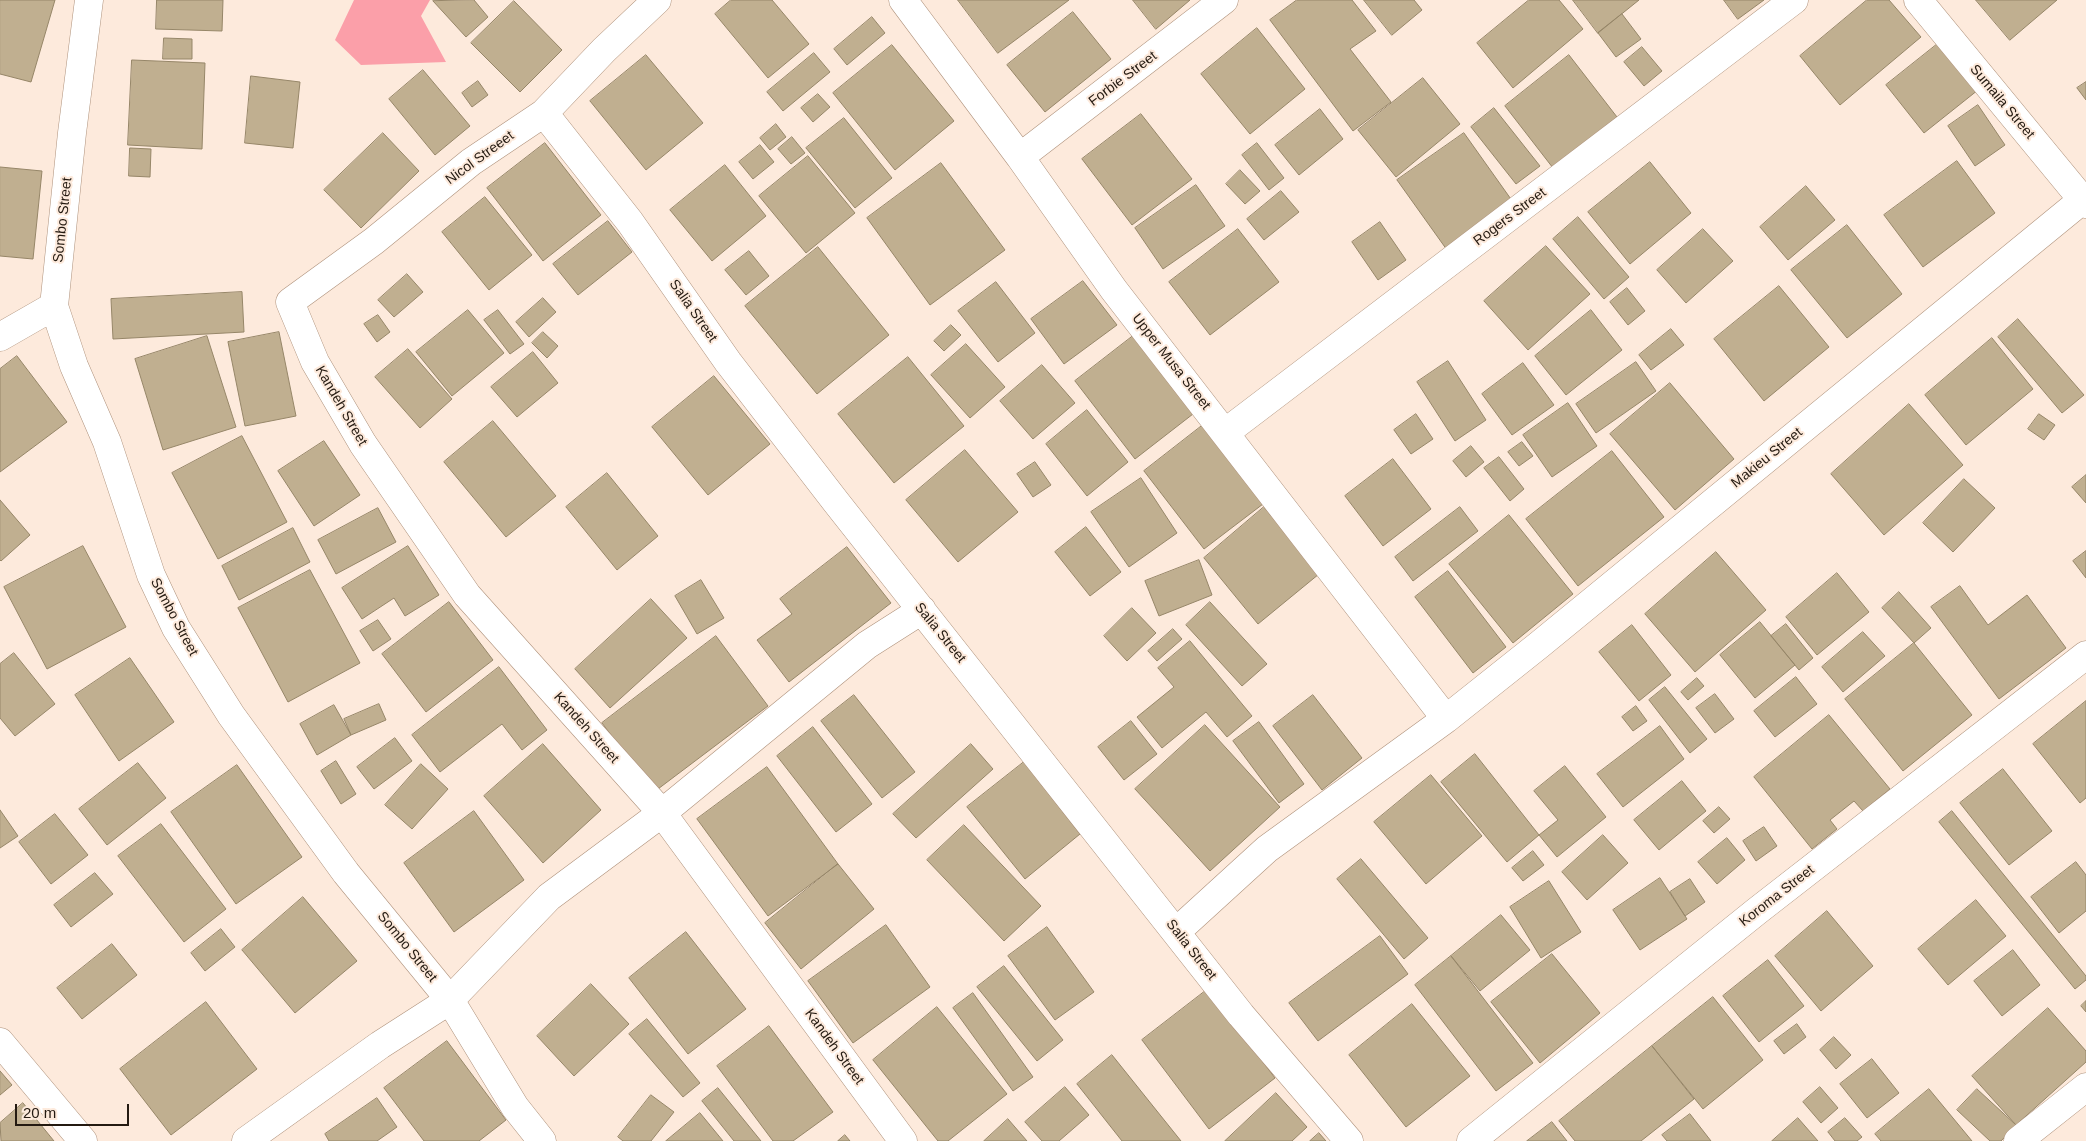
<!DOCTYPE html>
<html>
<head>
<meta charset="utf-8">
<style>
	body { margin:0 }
	#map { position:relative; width:2086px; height:1141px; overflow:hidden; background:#fdeadc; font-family:Arial,sans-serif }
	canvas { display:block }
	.scale { position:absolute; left:15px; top:1104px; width:114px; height:22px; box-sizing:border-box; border:2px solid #241a11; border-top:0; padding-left:6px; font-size:15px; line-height:18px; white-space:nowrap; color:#241a11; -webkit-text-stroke:4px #fdeadc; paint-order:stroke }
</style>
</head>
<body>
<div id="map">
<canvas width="2086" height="1141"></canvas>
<div class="scale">20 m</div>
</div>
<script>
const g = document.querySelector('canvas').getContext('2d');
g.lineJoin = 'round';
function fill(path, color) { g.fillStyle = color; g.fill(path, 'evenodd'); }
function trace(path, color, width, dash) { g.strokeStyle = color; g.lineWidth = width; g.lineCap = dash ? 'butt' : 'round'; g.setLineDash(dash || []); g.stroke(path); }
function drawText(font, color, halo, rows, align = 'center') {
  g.font = font + ' Arial,sans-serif'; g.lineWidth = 4; g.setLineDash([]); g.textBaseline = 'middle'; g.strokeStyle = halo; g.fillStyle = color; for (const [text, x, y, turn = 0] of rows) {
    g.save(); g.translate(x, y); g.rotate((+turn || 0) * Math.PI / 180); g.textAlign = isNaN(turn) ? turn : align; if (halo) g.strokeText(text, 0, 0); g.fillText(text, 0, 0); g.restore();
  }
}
fill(new Path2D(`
	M354,0H430L421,16L446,62L361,65L335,40Z`), '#fb9fa9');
const building = new Path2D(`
	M0,0H55L31,82L0,74Z
	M157,0H223L222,31L156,29Z
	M474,0L488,17L466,37L433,1Z
	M731,0H772L809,44L768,78L715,14Z
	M958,0H1069L998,53Z
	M1133,0H1190L1156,29Z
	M1297,0H1352L1376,31L1350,49L1391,102L1353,131L1270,20Z
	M1364,0H1414L1422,10L1392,35Z
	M1529,0H1559L1583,29L1513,88L1477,43Z
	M1573,0H1639L1598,33Z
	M1724,0H1764L1738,19Z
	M1867,0H1889L1921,37L1840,105L1800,56Z
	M1976,0H2057L2010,40Z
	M514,1L562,50L520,92L471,43Z
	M1073,12L1111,59L1045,112L1007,65Z
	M1622,14L1641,39L1616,57L1598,33Z
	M872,17L885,33L847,65L834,49Z
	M1257,28L1305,89L1250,134L1201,74Z
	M164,38L192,39V59H163Z
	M1940,42L1978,90L1924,133L1886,85Z
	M892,45L954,121L895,170L833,93Z
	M1642,47L1662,71L1644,86L1624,62Z
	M814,53L830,72L783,111L767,92Z
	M646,55L703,123L646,170L590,101Z
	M1569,55L1617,117L1553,168L1505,106Z
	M132,60L205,63L202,149L128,145Z
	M423,70L470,126L435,155L389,99Z
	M251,76L300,82L293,148L245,143Z
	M1423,78L1460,124L1396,177L1358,130Z
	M478,81L488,95L472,107L462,93Z
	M2086,82V100L2077,88Z
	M818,94L830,107L813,122L801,108Z
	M1978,105L2005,145L1975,166L1948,126Z
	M1494,108L1540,166L1516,184L1471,127Z
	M1320,109L1343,139L1299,175L1275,145Z
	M1141,114L1192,179L1132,225L1082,159Z
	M844,118L892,178L855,208L806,148Z
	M776,124L786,137L770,150L760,138Z
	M383,133L419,171L361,228L324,190Z
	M1464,133L1513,202L1447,250L1397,180Z
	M792,137L805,153L791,164L778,149Z
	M545,143L601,215L543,261L487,188Z
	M1257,143L1284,178L1269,190L1242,155Z
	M760,145L774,162L753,179L739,162Z
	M130,148L151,149L150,177L129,176Z
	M808,156L855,213L806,253L759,196Z
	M1957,161L1995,213L1923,267L1884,215Z
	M1650,162L1691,213L1630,264L1588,212Z
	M941,163L1005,250L930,305L867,218Z
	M725,165L766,216L712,261L670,210Z
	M0,167L42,171L33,259L0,256Z
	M1240,170L1260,191L1245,204L1226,184Z
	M1196,185L1225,226L1163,269L1135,228Z
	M1806,186L1835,220L1788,260L1760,227Z
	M1281,191L1299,212L1264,240L1247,219Z
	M485,197L532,255L489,290L442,232Z
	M1578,217L1629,277L1604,299L1553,239Z
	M608,221L632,252L578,295L553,264Z
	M1380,222L1406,260L1378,280L1352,242Z
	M1847,225L1902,294L1847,338L1791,270Z
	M1238,229L1279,282L1210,335L1169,282Z
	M1703,229L1733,261L1686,303L1657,270Z
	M1546,246L1590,294L1528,350L1484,301Z
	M818,247L889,335L817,394L745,306Z
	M749,251L769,276L746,295L725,270Z
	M407,274L423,292L394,317L378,300Z
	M1083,281L1117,325L1064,364L1031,319Z
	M996,282L1035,333L998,362L958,311Z
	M1779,286L1829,347L1764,401L1714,339Z
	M1627,288L1645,311L1628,325L1610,302Z
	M242,292L244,332L113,339L111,299Z
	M543,298L556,312L529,337L516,322Z
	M468,310L504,353L452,396L416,352Z
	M498,310L524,344L510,354L484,320Z
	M1591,310L1622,350L1566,395L1535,356Z
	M378,315L390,332L377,342L364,324Z
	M2018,319L2084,395L2062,413L1998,337Z
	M951,325L961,335L944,351L934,341Z
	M1671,329L1684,345L1651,370L1639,355Z
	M279,332L296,416L245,426L228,342Z
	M543,332L558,346L547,358L532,343Z
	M207,336L236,427L163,450L135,359Z
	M1133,336L1193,414L1135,459L1075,381Z
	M1992,338L2033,389L1966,445L1925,395Z
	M966,344L1005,387L970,418L931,375Z
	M408,349L452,399L420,428L375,377Z
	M533,352L558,383L517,417L491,387Z
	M17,356L67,422L0,472V369Z
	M908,357L964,426L894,483L838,414Z
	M1448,361L1486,420L1455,441L1417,382Z
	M1636,362L1656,391L1596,433L1576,404Z
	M1523,363L1554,405L1512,435L1482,394Z
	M1042,365L1075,403L1033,439L1000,401Z
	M714,376L770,444L708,495L652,427Z
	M1670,383L1734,459L1675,510L1610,434Z
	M1568,403L1597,446L1552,477L1523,435Z
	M1909,404L1963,465L1884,535L1831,474Z
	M1087,410L1128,462L1087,496L1046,444Z
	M1416,414L1433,439L1411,454L1394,430Z
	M2039,414L2055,425L2044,440L2028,429Z
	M493,421L556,496L506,537L444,462Z
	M1203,425L1263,504L1204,549L1144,471Z
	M242,436L287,522L218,559L172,473Z
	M324,441L360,495L314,526L278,471Z
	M1522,442L1533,456L1519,466L1508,452Z
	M1471,446L1484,462L1466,477L1453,461Z
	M965,450L1018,512L958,562L906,500Z
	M1612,451L1664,517L1578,586L1526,519Z
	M1499,457L1524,489L1510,501L1484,468Z
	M1393,459L1431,509L1383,546L1345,496Z
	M1035,462L1051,485L1033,497L1017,474Z
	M607,473L658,536L617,570L566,507Z
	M2086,475V503L2072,487Z
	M1141,478L1177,533L1129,567L1091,512Z
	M1964,479L1995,508L1953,552L1923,523Z
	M0,500L30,535L1,561L0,560Z
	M1264,507L1319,574L1258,624L1204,558Z
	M1460,507L1478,531L1413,581L1395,557Z
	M378,508L396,542L336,574L318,540Z
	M1509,515L1573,594L1513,643L1449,564Z
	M1086,527L1121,572L1090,596L1055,552Z
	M293,528L310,562L239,600L222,566Z
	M83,546L126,627L47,669L4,587Z
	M408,546L439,595L405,616L394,598L362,619L342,588Z
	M847,547L891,603L789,682L757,640L792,614L780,599Z
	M2086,551V578L2073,561Z
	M1716,552L1766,610L1695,672L1645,614Z
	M1199,560L1212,595L1159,616L1145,581Z
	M310,570L360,663L288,702L238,608Z
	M1448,571L1506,647L1473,673L1415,597Z
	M1837,573L1869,612L1817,655L1786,617Z
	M701,580L724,618L697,634L675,596Z
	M1960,586L1988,625L2027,595L2066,648L1999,699L1931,607Z
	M1899,592L1931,628L1914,643L1882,608Z
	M651,599L687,638L610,708L575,669Z
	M449,602L493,660L426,712L382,654Z
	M1210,602L1267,664L1242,686L1186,625Z
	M1132,608L1156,633L1127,661L1104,636Z
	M378,620L391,639L373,651L360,631Z
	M1760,622L1795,665L1755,698L1720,655Z
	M1786,624L1813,658L1799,670L1771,636Z
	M1632,625L1671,675L1639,701L1599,652Z
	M1173,629L1182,639L1157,661L1148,651Z
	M1863,632L1885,656L1843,692L1822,667Z
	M716,636L768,706L654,792L602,723Z
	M1190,641L1252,716L1227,737L1206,712L1162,748L1137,717L1174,687L1158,668Z
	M1914,643L1972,715L1903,771L1845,699Z
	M14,653L55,704L15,736L0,718V664Z
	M130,658L174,722L119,761L75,695Z
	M499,667L547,730L522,750L502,724L440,772L412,735Z
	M1796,677L1817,704L1775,737L1754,711Z
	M1697,678L1704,686L1688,700L1681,692Z
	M1665,687L1707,739L1690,753L1649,700Z
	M1715,694L1734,719L1715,733L1696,708Z
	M854,695L915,772L882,798L821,721Z
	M1313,695L1362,758L1322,790L1273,726Z
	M2086,701V798L2080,803L2033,744Z
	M379,704L386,720L351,735L344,719Z
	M334,705L351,735L317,755L300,724Z
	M1636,706L1647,721L1633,731L1622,717Z
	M1829,715L1890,789L1863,811L1854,801L1830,820L1837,829L1812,849L1754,777Z
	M1131,721L1157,754L1124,780L1098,747Z
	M1259,722L1304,784L1279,803L1233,741Z
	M1205,725L1280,807L1210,871L1135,789Z
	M1660,726L1684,759L1623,807L1597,774Z
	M813,727L872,804L836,832L777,756Z
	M395,738L412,761L374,789L357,767Z
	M543,744L601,810L543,863L484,796Z
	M971,744L993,769L916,838L893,814Z
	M1475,754L1539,835L1507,862L1441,782Z
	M336,761L356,794L341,804L321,771Z
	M1024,762L1080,834L1025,879L967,807Z
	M138,763L166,798L107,845L79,809Z
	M421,764L448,789L412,829L385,805Z
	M237,765L302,857L236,904L171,812Z
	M1565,766L1606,817L1557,857L1539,835L1558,820L1534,791Z
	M767,767L838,864L768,916L697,819Z
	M2003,769L2052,831L2009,865L1960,803Z
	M1431,775L1482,836L1426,884L1374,822Z
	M1682,781L1706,811L1659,850L1634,820Z
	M1719,807L1730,819L1714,833L1703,821Z
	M0,810L18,836L0,848Z
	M474,811L524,880L454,932L404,863Z
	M1952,811L2086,976V980L2075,989L1939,822Z
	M55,814L88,855L51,884L19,842Z
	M161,824L226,909L184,942L118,856Z
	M964,825L1041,906L1004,941L927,860Z
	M1764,827L1777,846L1756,861L1743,841Z
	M1603,835L1628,863L1587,900L1562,872Z
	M1727,838L1745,860L1717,884L1698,862Z
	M1533,851L1544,865L1523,881L1512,868Z
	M1361,859L1428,938L1404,959L1337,879Z
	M2076,862L2086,875V911L2059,933L2031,897Z
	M838,864L874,909L801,969L765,923Z
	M95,873L113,894L71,927L54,905Z
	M1660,878L1687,919L1640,950L1613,910Z
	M1690,879L1705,902L1685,916L1670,892Z
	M1549,881L1581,932L1541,958L1510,907Z
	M303,897L357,961L295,1013L242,950Z
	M1976,900L2006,936L1948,985L1918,949Z
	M1827,911L1873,966L1821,1011L1775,956Z
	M1501,915L1530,950L1480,991L1451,956Z
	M886,925L930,987L853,1043L808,981Z
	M1047,927L1094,992L1055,1020L1008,956Z
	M221,929L235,947L205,971L191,953Z
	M686,932L746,1009L688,1054L629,978Z
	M1380,936L1408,974L1318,1041L1289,1003Z
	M112,944L137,975L82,1019L57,988Z
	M2013,950L2040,985L2002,1016L1974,981Z
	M1552,954L1600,1013L1540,1063L1491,1002Z
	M1451,956L1533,1063L1496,1091L1415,985Z
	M1768,960L1804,1006L1759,1042L1723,996Z
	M1004,966L1063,1040L1037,1061L977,987Z
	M591,984L629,1024L574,1076L537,1036Z
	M1208,989L1275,1078L1209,1129L1142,1040Z
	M973,993L1033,1077L1013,1091L953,1008Z
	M1713,997L1763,1060L1703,1109L1652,1046Z
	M2086,1001V1012L2081,1006Z
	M206,1002L257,1069L171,1135L120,1069Z
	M1412,1004L1470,1076L1406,1127L1349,1055Z
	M937,1007L1007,1094L948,1141H938L873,1060Z
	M2048,1008L2086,1051V1062L2016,1125L1972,1076Z
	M647,1019L700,1083L683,1097L629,1034Z
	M1797,1024L1806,1037L1784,1054L1774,1041Z
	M769,1026L833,1112L793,1141H773L717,1066Z
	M1834,1037L1851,1055L1836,1069L1820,1050Z
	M447,1041L506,1120L479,1141H424L384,1088Z
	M1652,1046L1694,1099L1641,1141H1575L1559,1121Z
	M1112,1055L1181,1141H1122L1077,1084Z
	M1872,1059L1899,1093L1867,1118L1840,1084Z
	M0,1071L12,1085L0,1095Z
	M1065,1087L1089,1115L1059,1141H1042L1025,1122Z
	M1820,1087L1838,1108L1821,1123L1803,1102Z
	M718,1088L761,1141H734L702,1101Z
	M1929,1089L1972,1141H1881L1875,1134Z
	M1977,1089L2016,1125L2001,1141H1990L1957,1110Z
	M1276,1093L1307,1127L1292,1141H1225Z
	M651,1095L674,1112L651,1141H623L618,1137Z
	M377,1098L397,1127L377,1141H329L325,1134Z
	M23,1103L54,1141H1L0,1123Z
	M700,1113L723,1141H666Z
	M1690,1114L1711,1141H1667L1662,1135Z
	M1798,1118L1818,1141H1772Z
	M1845,1118L1862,1137L1857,1141H1835L1828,1132Z
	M1008,1119L1027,1141H984Z
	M1552,1122L1567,1141H1527Z
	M1319,1133L1326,1141H1310Z
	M845,1135L850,1141H838Z`);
fill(building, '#c0af90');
trace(building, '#968668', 1);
const street = new Path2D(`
	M89,0L72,133L54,306L74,366L107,442L151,575L176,628L231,715L346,873L450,1000L515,1107L542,1141
	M657,0L604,50L544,113L471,162L374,241L290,302L315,362L363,444L467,595L662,813L903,1141
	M903,0L1020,157L1114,290L1446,719
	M1918,0L2086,204
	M544,113L630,222L728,362L836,502L1241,1015L1349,1141
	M1020,157L1224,0
	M0,337L54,306
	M1226,432L1794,0
	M1176,932L1267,849L1446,719L1539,645L2086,197
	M0,1042L83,1141
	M246,1141L380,1045L450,1000L549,897L662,813L867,645L922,610
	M1471,1141L1757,911L2086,655
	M2018,1141L2086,1087`);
trace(street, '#ae917b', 29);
trace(street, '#fff', 28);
drawText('14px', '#241a11', '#fdeadc', [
	["Forbie Street",1123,79,-37],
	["Sumaila Street",2002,102,50],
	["Nicol Streeet",480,158,-36],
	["Rogers Street",1510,217,-37],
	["Sombo Street",63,220,-84],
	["Salia Street",693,311,55],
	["Upper Musa Street",1171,362,52],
	["Kandeh Street",341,406,60],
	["Makieu Street",1767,458,-39],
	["Sombo Street",174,617,62],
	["Salia Street",940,633,51],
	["Kandeh Street",586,728,48],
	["Koroma Street",1777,896,-38],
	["Sombo Street",407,947,51],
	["Salia Street",1191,950,52],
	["Kandeh Street",834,1047,54]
]);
</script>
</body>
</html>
